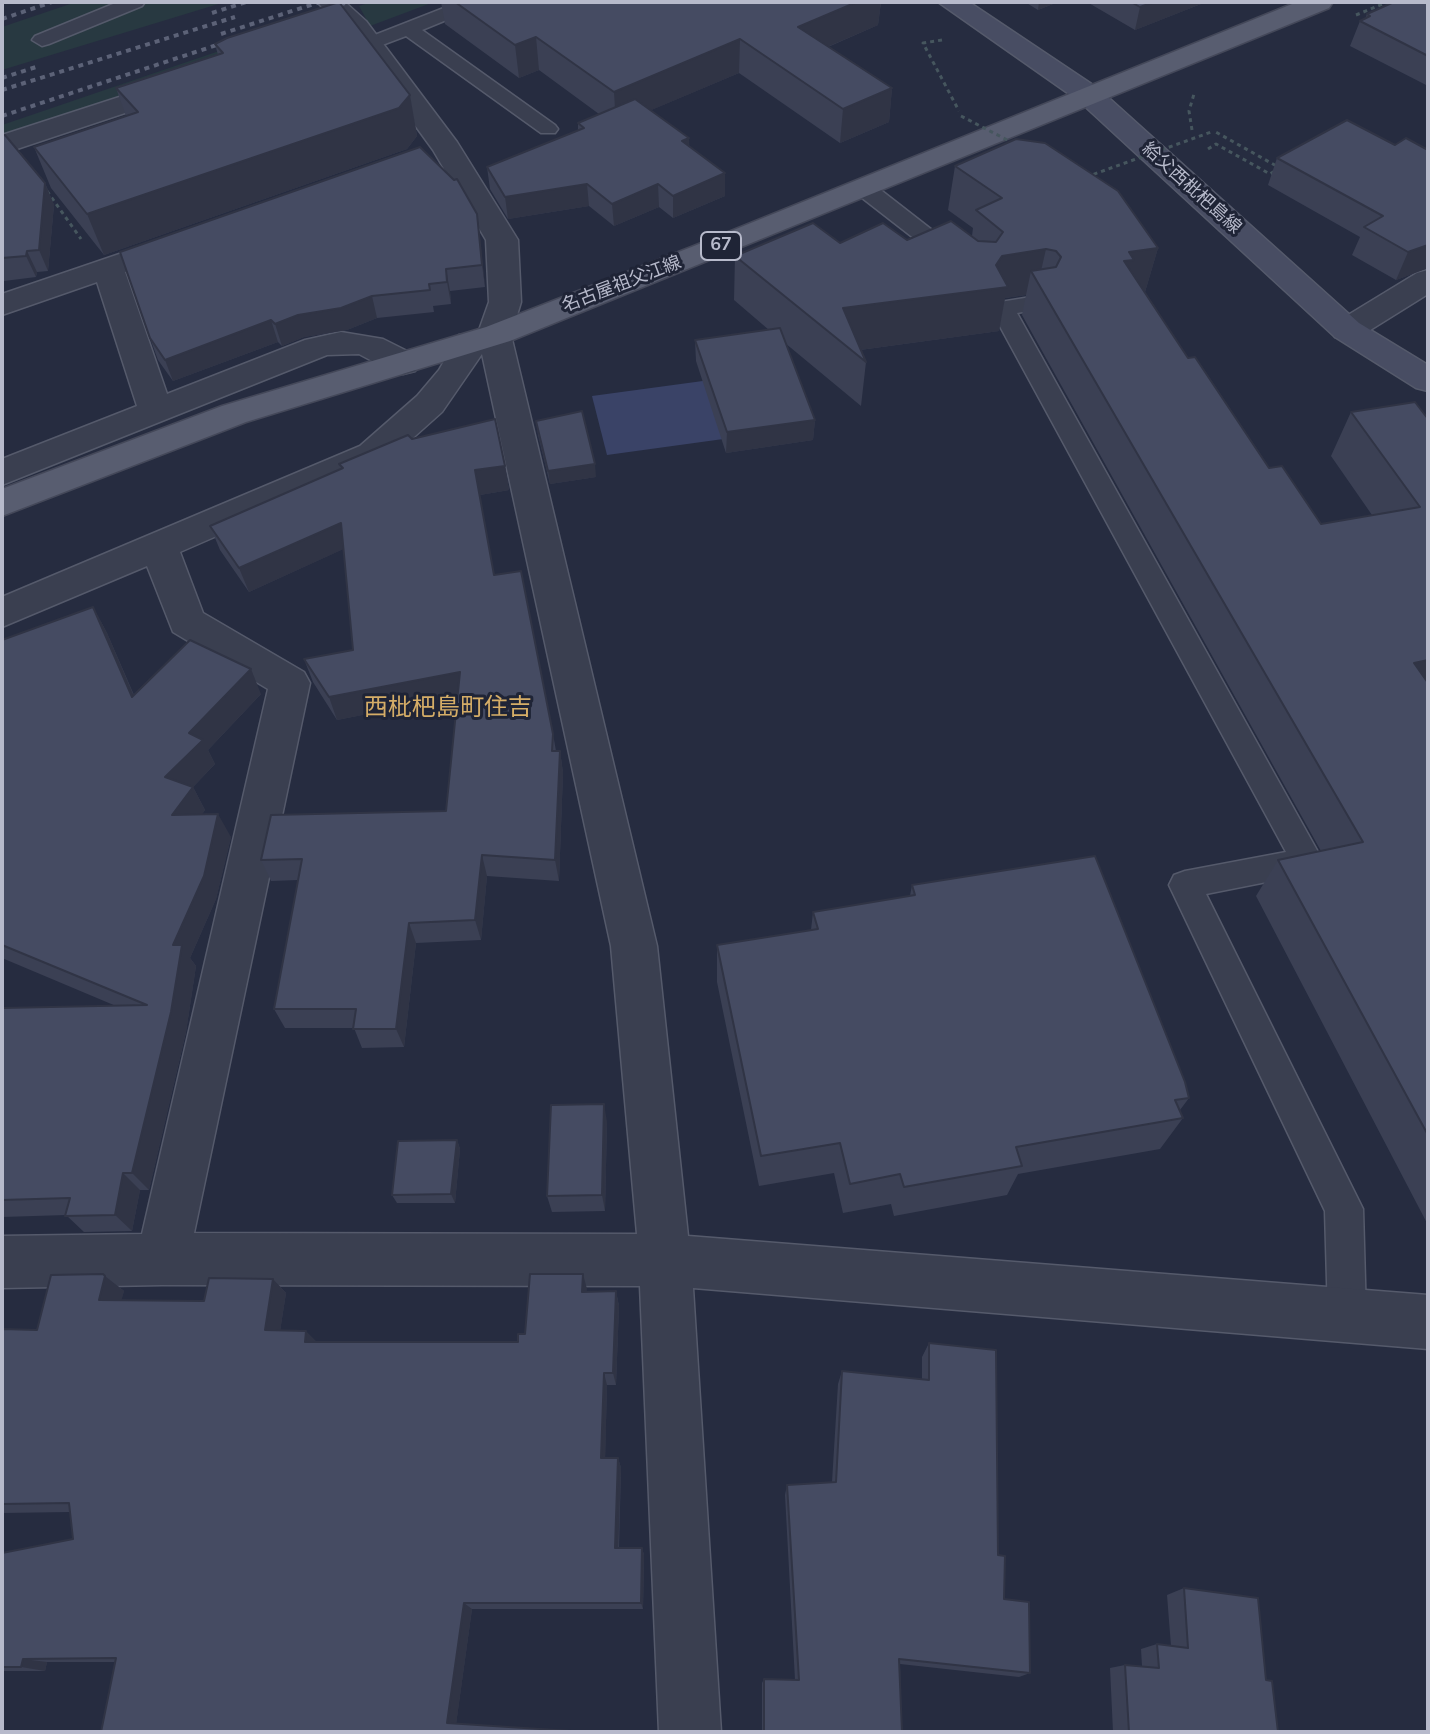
<!DOCTYPE html>
<html>
<head>
<meta charset="utf-8">
<style>
	body { margin:0 }
	#map { position:relative; width:1430px; height:1734px; overflow:hidden; background:#262c40; font-family:"Nunito Sans",sans-serif }
	canvas { display:block }
	.frame { position:absolute; inset:0; border:4px solid #b7bacb; pointer-events:none }
</style>
</head>
<body>
<div id="map">
<canvas width="1430" height="1734"></canvas>
<div class="frame"></div>
</div>
<script>
const g = document.querySelector('canvas').getContext('2d');
g.lineJoin = 'round';
function fill(path, color) { g.fillStyle = color; g.fill(path, 'evenodd'); }
function trace(path, color, width, dash) { g.strokeStyle = color; g.lineWidth = width; g.lineCap = dash ? 'butt' : 'round'; g.setLineDash(dash || []); g.stroke(path); }
function drawText(font, color, halo, rows, align = 'center') {
  g.font = font + ' "Nunito Sans","Noto Sans JP",sans-serif'; g.lineWidth = 6; g.setLineDash([]); g.textBaseline = 'middle'; g.strokeStyle = halo; g.fillStyle = color; for (const [text, x, y, turn = 0] of rows) {
    g.save(); g.translate(x, y); g.rotate((+turn || 0) * Math.PI / 180); g.textAlign = isNaN(turn) ? turn : align; if (halo) g.strokeText(text, 0, 0); g.fillText(text, 0, 0); g.restore();
  }
}
fill(new Path2D(`
	M76,2H225L2,70V27Z
	M371,2H434L370,26L359,6Z
	M316,18L326,31L2,138V125Z`), '#283941');
fill(new Path2D(`
	M747,375L767,433L607,455L592,396Z`), '#3a4367');
const lane = new Path2D(`
	M118,2H145L142,6L49,44L42,46L32,40L35,36Z
	M454,4L464,10L461,14L422,30L555,125L558,129L555,133H541L406,36L369,50L359,44L362,40Z
	M865,182L873,184L963,254L966,259L963,264H947L857,194L854,189L857,184Z
	M1037,296L1045,298L1049,303L1045,308L1017,313L1323,861L1318,870L1307,874L1206,894L1363,1209L1366,1316L1361,1330L1347,1335L1333,1330L1328,1316L1325,1211L1169,885L1174,875L1185,871L1286,852L990,308L994,303Z`);
const street = new Path2D(`
	M317,2H345L366,21L457,142L518,240L521,302L511,335L657,946L688,1236L1428,1295V1349L693,1288L721,1732H659L640,1286L162,1285L2,1288V1236L142,1234L268,689L173,632L147,566L2,627V597L360,446L417,396L439,370L459,335L478,333L489,302L486,240L433,150L348,33ZM482,354L611,946L637,1234L194,1233L310,683L304,672L203,613L180,552L386,462L442,412Z
	M178,78L188,80L192,86L188,92L2,154V135Z
	M181,233L192,235L197,242L192,249L125,272L167,394L305,340L341,332L383,339L415,355L420,363L415,371L403,374L391,371L359,354L327,355L2,485V459L137,406L97,282L2,315V294Z
	M1428,270V294L1359,337L1347,340L1335,337L1331,330L1335,323L1417,273Z`);
const secondary = new Path2D(`
	M938,2H969L1099,89L1359,323L1428,365V391L1416,388L1335,337L1079,101Z`);
const primary = new Path2D(`
	M1297,2H1333L1329,8L510,341L246,422L2,516V489L222,406L486,327L694,246Z`);
trace(lane, '#555a6b', 3);
trace(street, '#555a6b', 3);
trace(secondary, '#555a6b', 3);
trace(primary, '#444859', 3);
trace(new Path2D(`
	M1356,15L1388,2
	M942,40L923,43L959,111
	M1192,130L1189,111L1194,94
	M1208,149L1216,144L1270,174L1280,168L1214,131
	M47,191L81,239`), '#46565e', 3, [4, 4]);
fill(lane, '#3a3f50');
fill(street, '#3a3f50');
fill(secondary, '#484d63');
fill(primary, '#585d70');
trace(new Path2D(`
	M321,11L348,2
	M212,13L246,2
	M2,19L52,2
	M221,34L320,2
	M2,78L36,67
	M2,90L235,17
	M2,116L238,38`), '#5c6277', 4, [5, 5]);
trace(new Path2D(`
	M961,116L1013,143
	M1086,177L1214,131`), '#46565e', 3, [4, 4]);
fill(new Path2D(`
	M441,2H881L878,25L828,47L892,88L889,122L840,143L739,73L651,110L689,146L725,196L673,218L659,207L614,226L589,206L508,219L490,189L487,167L578,130V123L599,114L539,70L519,78L445,24Z
	M1025,2H1058L1038,10Z
	M1087,2H1206L1135,30Z
	M1428,2V86L1350,46L1360,21L1365,19L1367,14Z
	M215,44L410,95L417,136L407,149L104,255L51,188L34,147L126,116L116,88L218,55Z
	M2,136L45,183L54,205L48,271L37,272L36,277L4,281L2,289Z
	M1395,145L1428,268L1396,280L1352,255L1360,237L1268,185L1277,158Z
	M955,166L1158,248L1145,292L1188,358L1269,468L1321,524L1372,515L1331,456L1351,412L1428,419V1225L1256,896L1278,860L1321,851L1022,315L1026,295L1005,298L999,331L860,350L866,362L861,406L785,343L815,420L813,440L726,453L696,361L695,340L769,330L734,300L735,256L840,243L972,236L973,228L948,210Z
	M477,214L485,287L450,291L451,304L433,306L434,312L377,318L347,330L304,337L282,346L278,342L173,381L158,360L150,338Z
	M536,421L596,477L550,484L538,435Z
	M412,439L505,466L509,490L480,495L494,575L553,734L556,751H560L563,773L559,881L487,876L481,940L416,943L404,1047L362,1048L354,1028H285L274,1009L298,880L271,881L261,860L446,811L457,696L337,720L313,682L304,659L353,650L343,549L249,592L220,550L210,526L341,469L339,464Z
	M93,607L107,633L134,695L261,694L208,750L215,764L193,787L205,810L202,814L231,837L216,899L190,958L196,966L186,1032L149,1190H140L132,1231L84,1232L66,1215L2,1217V1008L116,1006L2,958V640Z
	M912,885L1189,1098L1180,1110L1183,1118L1160,1149L1018,1174L1007,1195L894,1216L891,1204L843,1213L834,1173L759,1186L717,982V945L811,930L813,912L910,896Z
	M607,1122L605,1211L552,1212L547,1196Z
	M457,1140L460,1149L455,1203H397L392,1195Z
	M103,1274L124,1291L121,1300L204,1301L273,1279L286,1293L280,1331L317,1342H518L525,1334L587,1289L586,1291H616L619,1306L616,1385H607L605,1458H618L621,1468L619,1548H642L644,1555L643,1609H472L456,1724L101,1732L115,1662H47L45,1671H2V1553L73,1539L70,1512L2,1513V1329L37,1330Z
	M929,1343L998,1555L1004,1599L1030,1673L1019,1677L900,1664L902,1732H762V1683L764,1679L795,1680L785,1495L787,1485L832,1482L838,1384L842,1371L922,1379V1357Z
	M1184,1588L1266,1680L1278,1732H1113L1110,1668L1125,1665L1142,1666L1141,1649L1157,1644L1171,1646L1167,1595Z`), '#3b4054');
fill(new Path2D(`
	M854,2H881L878,25L797,60L798,27Z
	M1039,2H1058L1038,10Z
	M1154,2H1206L1135,30L1140,7Z
	M536,37L539,70L519,78L515,45Z
	M740,39L739,73L616,125L614,92Z
	M892,88L889,122L840,143L843,109Z
	M410,95L417,136L407,149L104,255L87,214Z
	M689,138L690,160L682,141Z
	M725,173V196L673,218V196Z
	M45,183L54,205L48,271L39,250Z
	M587,184L589,206L508,219L505,197Z
	M658,184L659,207L614,226L612,204Z
	M477,214L480,236L485,287L482,265Z
	M1428,245V268L1396,280L1408,252Z
	M1158,248L1145,292L1124,261L1129,252Z
	M1046,249L1038,284L1031,271L1026,295L1005,298L999,331L852,351L843,308L996,265L1002,256Z
	M27,251L37,272L36,277L26,256Z
	M446,269L450,291L451,304L447,282Z
	M372,296L377,318L347,330L304,337L282,346L275,324L298,315Z
	M271,320L278,342L173,381L165,360Z
	M815,420L813,440L726,453L727,432Z
	M595,464L596,477L550,484L548,471Z
	M505,466L509,490L480,495L475,470Z
	M341,523L348,547L249,592L239,568Z
	M93,607L107,633L145,722L132,697Z
	M1428,660V696L1414,663Z
	M251,669L261,694L208,750L215,764L193,787L205,810L185,838L172,815L165,777L189,733Z
	M460,672L465,695L337,720L329,697Z
	M560,751L563,773L559,881L555,860Z
	M218,814L231,837L216,899L190,958L196,966L186,1032L149,1190L132,1173L173,945Z
	M482,855L487,876L481,940L475,920Z
	M409,923L416,943L404,1047L396,1029Z
	M604,1104L607,1122L605,1211L602,1195Z
	M457,1140L460,1149L455,1203L451,1194Z
	M123,1173L140,1190L132,1231L115,1215Z
	M583,1274L587,1289L586,1306L582,1292Z
	M105,1276L124,1291L118,1314L99,1300Z
	M273,1279L286,1293L278,1344L265,1330Z
	M616,1291L619,1306L616,1385L613,1373Z
	M306,1331L319,1344L305,1342Z
	M604,1373L607,1385L605,1468L601,1458Z
	M618,1458L621,1468L618,1555L615,1548Z
	M642,1548L644,1555L643,1609L641,1603Z
	M464,1603L472,1609L456,1725L447,1723Z
	M23,1659L47,1662L45,1671L21,1667Z`), '#303445');
const building = new Path2D(`
	M339,2L410,95L399,108L87,214L34,147L138,112L116,88L223,53L215,44L227,38Z
	M455,2H857L798,27L892,88L843,109L740,39L614,92L536,37L515,45Z
	M1131,2H1154L1140,7Z
	M1394,2H1428V56L1360,21L1370,16L1367,14Z
	M635,99L689,138L682,141L725,173L673,196L658,184L612,204L587,184L505,197L487,167L584,128L578,123Z
	M1347,120L1395,145L1406,138L1428,150V245L1408,252L1364,227L1383,216L1277,158Z
	M5,135L45,183L39,250L27,251L26,256L2,258V136Z
	M1016,139L1045,143L1118,191L1158,248L1129,252L1134,260L1124,261L1188,358L1195,357L1269,468L1282,466L1321,524L1420,507L1351,412L1415,402L1428,419V660L1414,663L1428,683V1135L1278,860L1363,842L1031,271L1056,267L1061,257L1056,251L1046,249L1002,256L996,265L1008,287L843,308L866,362L735,256L813,223L840,243L883,223L907,240L951,221L978,241L996,242L1003,232L976,210L1002,198L955,166Z
	M420,147L454,180L457,179L477,214L482,265L446,269L447,282L429,284L430,290L372,296L341,308L298,315L275,324L271,320L165,360L150,338L120,252Z
	M780,328L815,420L727,432L695,340Z
	M582,411L595,464L548,471L536,421Z
	M495,419L505,466L475,470L494,575L521,571L553,734L552,751H560L555,860L482,855L475,920L409,923L396,1029H353L356,1009H274L302,859L261,860L271,815L446,811L460,672L329,697L304,659L353,650L341,523L239,568L210,526L343,468L339,464L408,435L412,439Z
	M93,607L132,697L190,640L251,669L189,733L203,740L165,777L193,787L172,815L218,814L204,876L173,945H182L171,1012L132,1173H123L115,1215L65,1216L70,1198L2,1200V1008L147,1005L2,945V640Z
	M1095,856L1185,1082L1189,1098L1175,1100L1183,1118L1016,1147L1022,1166L904,1187L900,1174L850,1184L840,1143L761,1156L717,945L818,929L813,912L915,895L912,885Z
	M604,1104L602,1195L547,1196L551,1105Z
	M457,1140L451,1194L392,1195L398,1141Z
	M103,1274L105,1276L99,1300L204,1301L209,1278L273,1279L265,1330L306,1331L305,1342H518V1334H525L530,1274H583L582,1292L616,1291L613,1373H604L601,1458H618L615,1548H642L641,1603H464L447,1723L586,1732H101L116,1658L23,1659L21,1667H2V1553L73,1539L69,1503L2,1504V1329L37,1330L51,1275Z
	M929,1343L996,1350L998,1555L1005,1556L1004,1599L1029,1602L1030,1673L899,1659L902,1732H764V1679L799,1680L787,1485L836,1482L842,1371L929,1380Z
	M1184,1588L1258,1598L1266,1680L1272,1681L1278,1732H1129L1125,1665L1159,1668L1157,1644L1188,1648Z`);
fill(building, '#454b62');
trace(building, '#303445', 2);
drawText('18px', '#b7bacb', '#1f2436', [
	["給父西枇杷島線",1191,189,42],
	["名古屋祖父江線",622,285,-21]
]);
for (const [x, y, w] of [
	[721,246,40]
]) { const box = new Path2D(); box.roundRect(x - w / 2, y - 14, w, 28, 6); g.fillStyle = '#1f2436'; g.fill(box); trace(box, '#b7bacb', 2); }
drawText('bold 18px', '#b7bacb', null, [
	["67",721,246]
]);
drawText('24px', '#d5ad67', '#1f2436', [
	["西枇杷島町住吉",448,709]
]);
</script>
</body>
</html>
